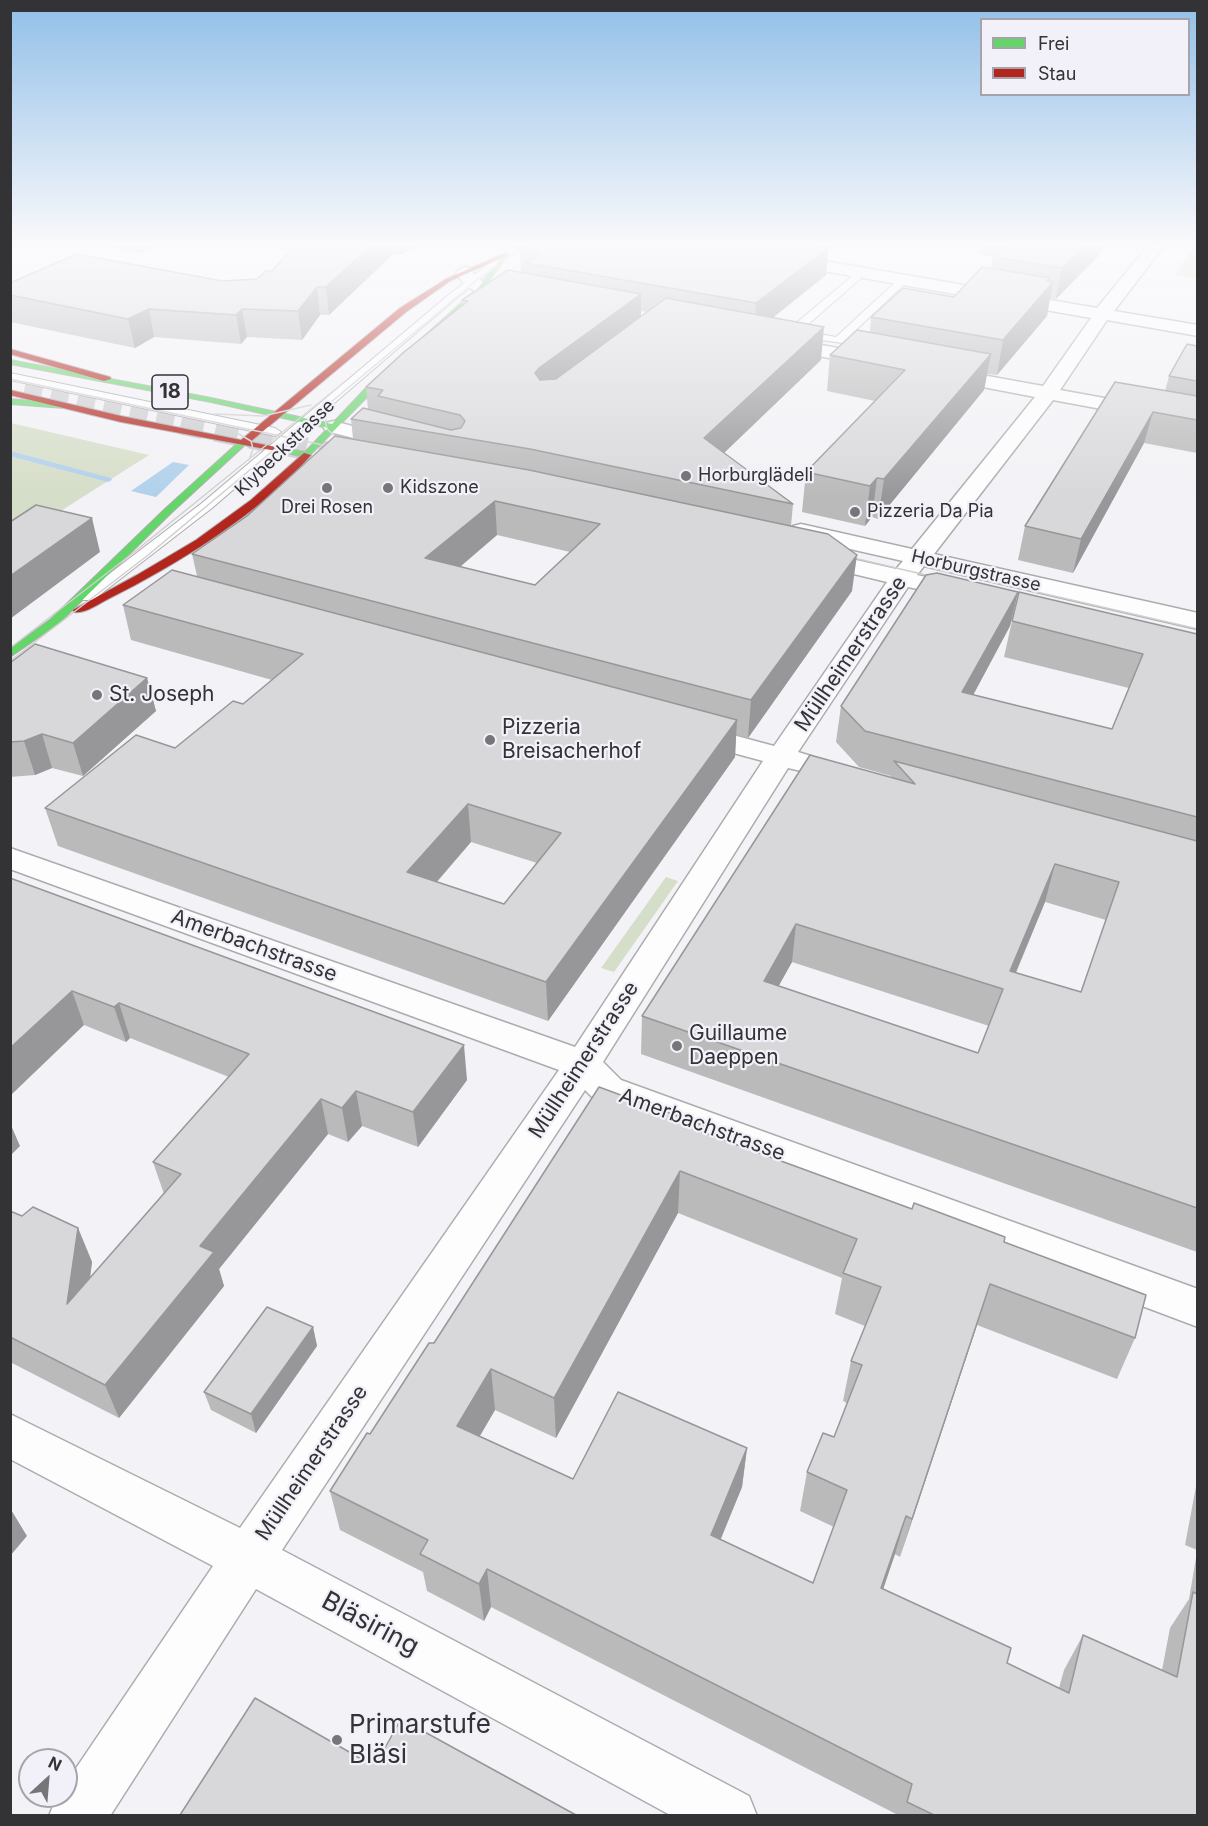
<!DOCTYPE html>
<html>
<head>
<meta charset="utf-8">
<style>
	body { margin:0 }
	#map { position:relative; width:1208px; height:1826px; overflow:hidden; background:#f3f2f6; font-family:Inter,sans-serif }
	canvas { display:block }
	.frame { position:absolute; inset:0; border:12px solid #333235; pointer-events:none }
	.legend { position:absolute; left:980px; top:18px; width:210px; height:78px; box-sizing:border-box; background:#f2f0f8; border:2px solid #a6a4aa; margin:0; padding:8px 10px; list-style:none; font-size:18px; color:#333235 }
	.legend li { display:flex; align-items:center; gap:12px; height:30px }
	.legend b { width:30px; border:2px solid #a6a4aa }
	.north { position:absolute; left:18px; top:1748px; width:60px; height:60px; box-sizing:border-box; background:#f2f0f8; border:2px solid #a6a4aa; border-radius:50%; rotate:26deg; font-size:16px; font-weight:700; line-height:24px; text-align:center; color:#333235 }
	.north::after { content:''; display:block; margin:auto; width:21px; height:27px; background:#767579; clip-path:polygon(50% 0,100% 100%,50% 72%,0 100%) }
</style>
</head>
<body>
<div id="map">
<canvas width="1208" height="1826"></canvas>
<div class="frame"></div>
<ul class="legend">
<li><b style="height:8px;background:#63d668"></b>Frei</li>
<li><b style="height:8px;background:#b3261e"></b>Stau</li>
</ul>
<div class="north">N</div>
</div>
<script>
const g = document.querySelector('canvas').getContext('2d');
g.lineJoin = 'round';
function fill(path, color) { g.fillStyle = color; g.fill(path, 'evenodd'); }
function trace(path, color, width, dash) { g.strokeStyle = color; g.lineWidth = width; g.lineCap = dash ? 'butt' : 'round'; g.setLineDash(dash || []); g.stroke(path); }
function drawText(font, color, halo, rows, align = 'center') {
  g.font = font + ' Inter,sans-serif'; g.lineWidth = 4.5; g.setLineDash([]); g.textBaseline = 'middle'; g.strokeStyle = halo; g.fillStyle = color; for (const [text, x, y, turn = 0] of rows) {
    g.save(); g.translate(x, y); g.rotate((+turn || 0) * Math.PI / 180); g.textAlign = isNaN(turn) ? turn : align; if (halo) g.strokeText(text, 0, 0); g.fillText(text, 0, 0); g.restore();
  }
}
fill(new Path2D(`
	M1196,243L1197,279L1174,275Z
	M11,423L149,455L26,533L11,529Z
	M666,877L678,881L614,972L601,968Z`), '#d5dec8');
fill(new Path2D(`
	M173,462L189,465L156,497L131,491Z`), '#b0d0eb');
fill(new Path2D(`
	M10,451L111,478L112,480L108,482L10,456Z`), '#b0d0eb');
trace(new Path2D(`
	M24,391L188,425`), '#cdcccf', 18, [18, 9]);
trace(new Path2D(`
	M181,423L347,457`), '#cdcccf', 23, [23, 12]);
const lane = new Path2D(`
	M500,255L508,257L453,301L212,508L93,600H83L81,597L83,594L202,503L446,297Z
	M852,269H860V279L805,327L809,332L836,337L901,277L910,279L842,343L801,337L794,326L795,324L850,278Z
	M10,373L275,428L281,432L275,436L10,380Z`);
const street = new Path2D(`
	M685,243H720L1097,308L1150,243H1166L1114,311L1198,325V336L1107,320L1060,390L1198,415V427L1053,400L934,554L1198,613V629L924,566L917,575L931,578L934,583L931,588L922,590L908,587L798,752L811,756L816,762L811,768L801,771L788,768L603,1062L621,1080L1198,1289V1327L595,1100L585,1090L282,1550L749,1796L757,1816H672L256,1589L110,1816H49L57,1796H66V1783L213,1566L10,1459V1414L240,1528L559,1070L10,869V848L575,1047L763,761L682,739L678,733L682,727L692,724L774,746L887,582L804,562L800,557L804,552L812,550L896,569L903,561L793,536L789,531L793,526L801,524L912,549L1035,397L936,378L933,374L936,370L943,368L1043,386L1091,318L693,248Z
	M464,267L470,268C485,291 500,286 523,291L526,295L523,299L517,300C493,297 468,296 456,272Z
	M777,337L877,355L884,357L887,361L884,365L877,367L770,347L768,343L770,339Z
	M333,421L403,439L407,443L403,447L396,449L326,431L323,427L326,423Z`);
const fast = new Path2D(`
	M505,253L508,255L482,290L371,393L307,458L280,451L284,448L305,452L328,428L211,402L10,364V360L211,398L332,424L365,389L478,288Z
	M10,399L64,404L68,406L64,408L10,404Z
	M240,441L247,443L171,513L59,623L10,657V649L51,619L165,509Z`);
const jam = new Path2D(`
	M503,254L508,255L450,281L406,312L250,442L287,449V453L121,422L10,395V390L121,416L241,440L400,308L446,279Z
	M10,349L110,377L111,379L104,381L10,354Z
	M304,453L311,455C262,512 175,566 108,599C98,604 85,614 74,612L73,610L137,575L196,540L251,500Z`);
trace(lane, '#acacae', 2);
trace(street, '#acacae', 3);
trace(fast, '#acacae', 2);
trace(jam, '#acacae', 2);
fill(lane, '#fdfdfe');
fill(street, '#fdfdfe');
fill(fast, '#63d668');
fill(jam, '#b3261e');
trace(new Path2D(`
	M10,379L342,449
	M331,408C317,429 332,435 350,443
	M214,414L263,416L311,405
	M232,430L251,441L253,449L249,460
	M841,555L943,579
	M932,568L1198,629
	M10,648L133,553L343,383
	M10,661L147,556L483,275L528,243`), '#cfcfd0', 1.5);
fill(new Path2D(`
	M89,243H163L138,253Z
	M297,243H423L400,255L393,254L329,315H320L302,340L247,337L241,344L154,337L135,348L10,322V283L222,281L257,279L272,271Z
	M487,243H830L829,250L828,251L826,275L772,318L821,360L724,453L793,504L791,526L852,591L748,738L736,735L735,757L548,1021L58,846L45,808L175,748L243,704L272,680L131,640L123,605L197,576L192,554L353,439L351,419L368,410L366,387L462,306V300L521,273L520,250L522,249ZM641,311L647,312L641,317ZM497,535L570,552L535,585L460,567ZM471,842L537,863L504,904L437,882Z
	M981,243H1107L1098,256L1056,299L1050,298L1047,316L997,375L987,374L984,390L878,519L872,517L865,526L802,512L806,472L875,401L827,391L830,355L870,332L871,317L954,297L991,269L993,257L979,254Z
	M1197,346V453L1144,443L1073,573L1018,560L1025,526L1165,391L1169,376Z
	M1018,592L1010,626L973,695L1112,729L1129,688L1004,657L1012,621L1197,634V1252L641,1054L642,1016L891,777V776L859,767L836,742L841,706ZM1045,902L1106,920L1081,992L1016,973ZM792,962L989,1026L978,1053L778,986Z
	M10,663L147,678L156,711L83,776L52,768L35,775L10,777Z
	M10,878L467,1080L418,1147L362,1126L348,1142L328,1134L219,1269L224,1286L119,1418L10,1362V1211L22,1216L78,1228L92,1262L90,1278L164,1194L153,1162L229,1077L130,1038L126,1042L84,1025Z
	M705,1126L704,1133L1004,1242L1135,1338L1117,1379L977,1325L900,1557L895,1554L883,1589L1007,1663L1059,1688L1064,1670L1083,1635L1162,1670L1170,1628L1189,1599L1197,1552V1815H898L491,1607L484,1621L427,1591L423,1572L340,1530L330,1491L434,1343ZM678,1213L842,1278L835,1314L865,1326L851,1361L843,1401L847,1403L834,1437L807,1472L800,1511L834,1527L813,1583L720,1539L742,1487L747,1448L573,1479L480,1436L495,1410L556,1438Z
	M313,1327L317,1346L256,1433L211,1410L204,1392Z
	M1197,1481V1550L1185,1545Z`), '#bababb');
fill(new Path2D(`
	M136,243H163L138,253Z
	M374,243H392L393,254L329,315L326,287Z
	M398,243H423L400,255Z
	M821,243H830L829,250L828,251L826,275L755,332L756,303L820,254Z
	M1087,243H1107L1098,256L1056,299L1062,268Z
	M1050,278L1047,289L1053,282L1047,316L997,375L1003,340Z
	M317,287L320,315L302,340L298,311Z
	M641,294V326L536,408L535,373L539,368Z
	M149,309L154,337L135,348L128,319Z
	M242,309L247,337L241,344L236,315Z
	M824,327L821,360L702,474L704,438Z
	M991,354L984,390L878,519L884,479Z
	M1153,412L1144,443L1073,573L1081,539Z
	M877,478L872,517L865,526L870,486Z
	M495,501L497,535L428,594L425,558Z
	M92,518L100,552L10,619V576Z
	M857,555L852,591L748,738L751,700Z
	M1018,592L1010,626L955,729L962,692Z
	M147,678L156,711L83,776L73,743Z
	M737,720L735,757L548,1021L546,982Z
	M42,734L52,768L35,775L24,741Z
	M468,804L471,842L412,910L407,872Z
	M1055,864L1045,902L1000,1010L1010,971Z
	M796,924L792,962L760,1020L764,981Z
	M72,991L84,1025L10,1096V1048Z
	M119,1003L130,1038L126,1042L114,1007Z
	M464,1045L467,1080L418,1147L413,1112Z
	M356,1091L362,1126L348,1142L342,1108Z
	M321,1099L328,1134L219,1269L224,1286L119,1418L105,1385L200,1246Z
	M10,1123L20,1146L10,1156Z
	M680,1171L678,1213L556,1438L554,1398Z
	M78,1228L92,1262L82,1338L67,1304Z
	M990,1284L977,1325L900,1557L912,1519Z
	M313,1327L317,1346L256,1433L251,1414Z
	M491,1369L495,1410L462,1466L457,1426Z
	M747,1448L742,1487L707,1573L711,1535Z
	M10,1508L27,1536L10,1556Z
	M906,1516L895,1554L871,1625L881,1588Z
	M487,1569L491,1607L484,1621L479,1584Z`), '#979799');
const building = new Path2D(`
	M297,243H374L326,287H317L298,311L242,309L236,315L149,309L128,319L10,295V283L77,254L222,281L257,279L266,271H272Z
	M533,243H799L828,248L756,303L526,263L541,254L520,250Z
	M1005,243H1087L1062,268L993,257Z
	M982,267L1050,278L1047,281L1053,282L1003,340L871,317L903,288L954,297Z
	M508,270L641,294L539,368L535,373L540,380L556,379L666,298L824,327L704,438L793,504L530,449L351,419L363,408L451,430L461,428L465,421L460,415L378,396L383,390L366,387L404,352L468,301L462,300Z
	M857,330L991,354L884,479L877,478L870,486L806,472L905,370L830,355Z
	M1187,344L1197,346V381L1169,376Z
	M1115,382L1197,396V420L1153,412L1081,539L1025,526Z
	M335,436L529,470L828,534L857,555L751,700L192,554L247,516ZM495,501L600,524L535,585L425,558Z
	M36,505L92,518L10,576V522Z
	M172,570L737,720L546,982L45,808L136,735L175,748L233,701L243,704L303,654L123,605ZM468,804L561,833L504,904L407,872Z
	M937,573L1018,592L962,692L1112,729L1143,654L1012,621L1019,592L1197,634V817L865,731L841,706L926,575Z
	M35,644L147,678L73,743L42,734L24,741L10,742V663Z
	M810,755L915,784L894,761L1197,841V1208L642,1016ZM1055,864L1119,882L1081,992L1010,971ZM796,924L1003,989L978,1053L764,981Z
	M10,878L464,1045L413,1112L356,1091L342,1108L321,1099L200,1246L214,1252L105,1385L10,1337V1211L22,1216L33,1207L78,1228L67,1304L181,1174L153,1162L249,1054L119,1003L114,1007L72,991L10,1048Z
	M599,1087L705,1126L702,1132L912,1209L914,1203L1005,1237L1004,1242L1146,1295L1135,1338L990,1284L912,1519L906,1516L881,1588L1011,1648L1007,1663L1069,1693L1083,1635L1177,1677L1193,1592L1197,1594V1815H934L907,1802L912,1784L487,1569L479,1584L420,1554L428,1540L330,1491L367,1433L370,1434L429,1343H434ZM680,1171L857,1239L843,1273L881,1287L851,1361L862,1365L834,1437L823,1433L807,1472L847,1490L813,1583L711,1535L747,1448L618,1392L573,1479L457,1426L491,1369L554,1398Z
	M267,1307L313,1327L251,1414L204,1392Z
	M255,1698L365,1761L372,1749L381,1755L401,1719L576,1815H180Z`);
fill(building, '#d8d8da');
trace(building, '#979799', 1.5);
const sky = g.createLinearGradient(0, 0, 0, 498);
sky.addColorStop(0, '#91bfe9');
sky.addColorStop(0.49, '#faf9fb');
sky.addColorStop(1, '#faf9fb00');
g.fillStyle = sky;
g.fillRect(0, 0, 1208, 498);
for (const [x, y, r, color] of [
	[686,476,6,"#767579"],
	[327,488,6,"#767579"],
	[388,488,6,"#767579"],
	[855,512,6,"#767579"],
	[97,695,6,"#767579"],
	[490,740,6,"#767579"],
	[677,1046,6,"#767579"],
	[337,1740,6,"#767579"]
]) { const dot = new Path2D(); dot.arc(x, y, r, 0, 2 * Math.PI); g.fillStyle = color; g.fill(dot); trace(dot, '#f2f0f8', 2); }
drawText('18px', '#333235', '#f2f0f8', [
	["Klybeckstrasse",285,448,-44],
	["Horburgstrasse",976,571,13]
]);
drawText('18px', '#333235', '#f2f0f8', [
	["Horburglädeli",698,476],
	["Kidszone",400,488],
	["Drei Rosen",327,508,"center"],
	["Pizzeria Da Pia",867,512]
], 'left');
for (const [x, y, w] of [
	[170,392,36]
]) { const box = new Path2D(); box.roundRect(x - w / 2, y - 17, w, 34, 4.5); g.fillStyle = '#f2f0f8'; g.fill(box); trace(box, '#333235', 1.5); }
drawText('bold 20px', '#333235', null, [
	["18",170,392]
]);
drawText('21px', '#333235', '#f2f0f8', [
	["Müllheimerstrasse",851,654,-56],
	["Amerbachstrasse",254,946,20],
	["Müllheimerstrasse",584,1060,-57],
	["Amerbachstrasse",702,1125,20],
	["Müllheimerstrasse",312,1463,-56]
]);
drawText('21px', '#333235', '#f2f0f8', [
	["St. Joseph",109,695],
	["Pizzeria",502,728],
	["Breisacherhof",502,752],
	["Guillaume",689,1034],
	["Daeppen",689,1058]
], 'left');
drawText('26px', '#333235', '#f2f0f8', [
	["Bläsiring",370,1624,28]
]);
drawText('26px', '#333235', '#f2f0f8', [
	["Primarstufe",349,1725],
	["Bläsi",349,1755]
], 'left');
</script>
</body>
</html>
